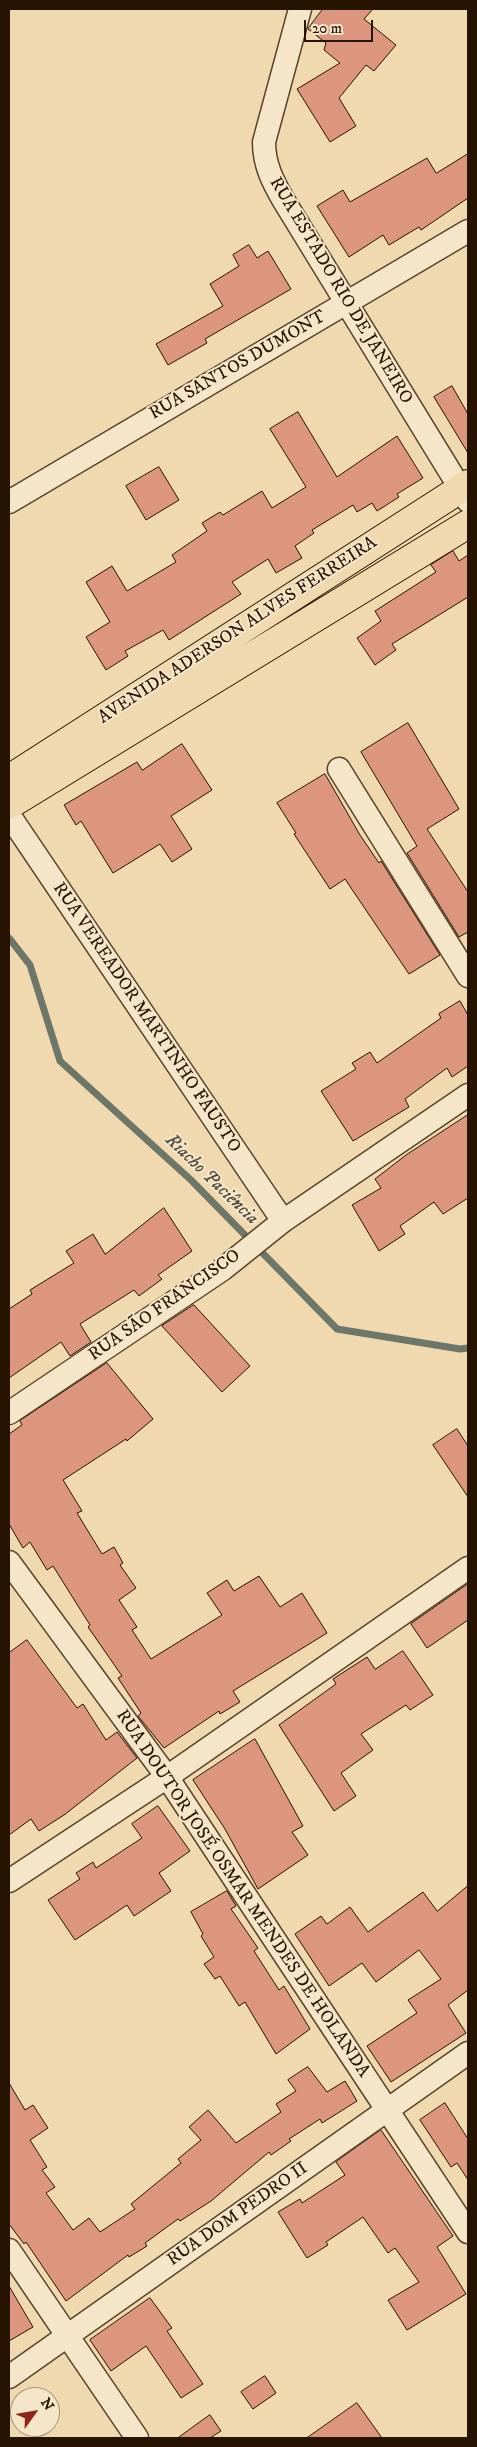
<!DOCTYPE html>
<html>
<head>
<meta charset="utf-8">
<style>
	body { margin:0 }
	#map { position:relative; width:477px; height:2447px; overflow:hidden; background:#f0d9ae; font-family:"IM FELL DW Pica",serif }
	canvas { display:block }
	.frame { position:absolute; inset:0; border:10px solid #271301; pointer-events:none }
	.north { position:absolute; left:10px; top:2387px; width:50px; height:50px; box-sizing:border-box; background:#f5e6ca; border:1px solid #a3927a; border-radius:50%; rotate:58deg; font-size:14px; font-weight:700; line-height:20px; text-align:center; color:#271301 }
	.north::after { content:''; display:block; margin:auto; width:18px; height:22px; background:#8f2418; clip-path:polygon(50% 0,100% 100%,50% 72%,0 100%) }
	.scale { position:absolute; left:304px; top:20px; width:69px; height:22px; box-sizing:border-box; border:2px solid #271301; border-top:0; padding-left:6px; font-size:15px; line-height:18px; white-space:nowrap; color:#271301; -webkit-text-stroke:4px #f5e6ca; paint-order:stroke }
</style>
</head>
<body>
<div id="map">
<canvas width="477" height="2447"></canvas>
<div class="frame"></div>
<div class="north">N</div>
<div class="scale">20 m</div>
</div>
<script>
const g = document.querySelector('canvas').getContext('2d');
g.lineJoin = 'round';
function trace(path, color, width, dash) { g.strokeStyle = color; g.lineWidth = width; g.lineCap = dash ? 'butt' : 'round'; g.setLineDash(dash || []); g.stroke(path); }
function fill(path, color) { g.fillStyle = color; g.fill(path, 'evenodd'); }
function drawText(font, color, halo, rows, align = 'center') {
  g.font = font + ' "IM FELL DW Pica",serif'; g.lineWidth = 4; g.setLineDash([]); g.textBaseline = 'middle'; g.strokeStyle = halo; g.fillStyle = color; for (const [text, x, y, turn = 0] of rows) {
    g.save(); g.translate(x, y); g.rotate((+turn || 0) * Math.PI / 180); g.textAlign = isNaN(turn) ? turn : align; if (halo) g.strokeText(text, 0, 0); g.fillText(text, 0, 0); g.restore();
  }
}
trace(new Path2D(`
	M9,938L30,965L60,1061L191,1180L337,1329L460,1349L468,1348`), '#6c7769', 7);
const building = new Path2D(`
	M323,9H373L364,19L396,45L374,71L366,65L339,98L356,126L330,142L297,89L340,63L324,50L326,43L308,29Z
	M468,154V198L421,230L419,227L389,245L383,235L349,257L317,206L343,190L350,202L427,158L436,173Z
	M249,245L257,258L268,251L291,289L205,339L207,343L168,365L156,344L223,306L210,284L239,266L233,255Z
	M452,386L468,414V453L434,397Z
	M298,412L337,477L397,436L423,478L397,494L399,497L377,511L372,503L357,512L353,505L312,530L314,533L295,546L302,558L276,573L268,559L232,582L241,594L169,640L163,630L125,651L128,656L106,670L86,637L110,622L86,582L112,566L127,591L176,562L172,555L207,531L202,523L220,512L223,515L262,491L272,508L306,487L270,429Z
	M159,467L179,500L146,520L126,486Z
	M453,551L459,561L468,555V597L392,644L396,650L375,665L357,638L381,621L375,611L436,572L431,565Z
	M408,723L459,809L427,829L468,892V932L459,937L407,853L417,846L361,752Z
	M182,744L212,790L171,816L192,849L172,862L160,844L113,873L81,821L76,825L64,805L137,762L142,770Z
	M325,774L360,835L379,863L381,861L440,955L409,974L345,879L330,889L294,834L296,833L277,803Z
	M460,1001L468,1015V1066L452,1077L447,1068L405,1099L409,1107L353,1141L321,1091L356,1069L352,1063L370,1052L377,1063L441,1018L439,1014Z
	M468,1115V1198L443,1214L434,1202L400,1226L405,1234L379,1251L352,1205L381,1188L375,1179L406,1155Z
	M164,1208L192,1251L158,1275L162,1279L139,1296L134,1290L80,1324L91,1342L70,1356L61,1342L9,1378V1309L32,1294L30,1290L74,1263L66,1251L93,1234L105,1254Z
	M194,1305L250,1366L222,1392L162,1326Z
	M107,1363L153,1419L127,1441L126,1439L63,1480L82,1511L77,1513L102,1554L114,1547L123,1563L120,1565L136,1588L119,1600L137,1627L132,1630L151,1659L222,1615L207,1593L227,1580L234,1591L259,1576L280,1607L302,1593L327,1633L233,1691L240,1702L220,1714L219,1711L164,1748L138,1716L141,1713L118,1678L122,1676L88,1627L90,1625L53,1566L47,1570L30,1542L23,1548L9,1524V1434L22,1425L20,1421Z
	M457,1429L468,1446V1497L433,1445Z
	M468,1584V1620L427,1648L411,1624Z
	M27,1640L77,1708L83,1704L106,1740L117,1732L137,1758L64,1815L39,1831L31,1819L9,1835V1653Z
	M403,1651L433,1695L410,1710L406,1705L361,1734L373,1750L341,1773L356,1796L334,1811L279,1725L336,1684L333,1679L367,1657L375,1669Z
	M255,1739L303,1826L292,1832L308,1855L258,1889L225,1829L193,1780Z
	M158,1806L190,1851L159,1873L171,1891L134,1916L127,1905L75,1940L48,1900L80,1879L76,1873L93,1862L96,1868L142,1838L132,1824Z
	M468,1886V1990L448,2005L466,2033L391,2082L367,2046L417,2013L408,2000L441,1979L419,1950L376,1982L362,1963L329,1986L295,1934L321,1916L327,1924L350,1907L368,1932L423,1892L437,1911Z
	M227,1891L236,1906L231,1909L258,1948L254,1951L279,1990L284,1986L310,2029L276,2054L245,2002L239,2006L220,1976L215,1979L204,1964L214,1957L201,1936L203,1934L191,1912Z
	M308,2067L327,2092L345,2081L357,2101L322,2123L320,2119L289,2139L291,2141L271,2155L269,2152L211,2201L180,2221L178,2219L145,2243L147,2246L129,2257L128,2255L66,2301L26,2242L24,2244L9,2224V2083L25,2110L33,2105L48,2128L30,2140L47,2167L42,2170L55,2187L46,2193L73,2230L89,2218L100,2232L135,2209L131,2204L181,2163L178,2159L201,2140L189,2127L208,2110L236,2143L281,2112L276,2104L296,2091L288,2080Z
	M445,2103L468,2139V2180L457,2163L451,2167L420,2120Z
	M381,2130L453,2236L437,2247L466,2294L407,2330L388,2300L419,2282L395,2248L388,2253L363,2217L326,2242L328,2245L307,2258L278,2212L300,2199L302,2203L345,2175L336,2162Z
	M9,2286L33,2327L9,2341Z
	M150,2298L172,2328L167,2331L203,2384L181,2398L146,2346L111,2371L90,2340Z
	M265,2376L276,2393L253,2409L241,2392Z
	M357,2403L382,2438H307Z
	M210,2415L221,2431L210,2438H178Z`);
fill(building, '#dc967e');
trace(building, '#271301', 1);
const minor = new Path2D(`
	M300,9L264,142C264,165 273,182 284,201L468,501
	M9,502L468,231
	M339,769L468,976
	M9,815L283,1221
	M9,1413L223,1269L283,1221L468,1095
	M9,1562L167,1777L468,2232
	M9,1881L167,1777L468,1568
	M9,2250L137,2438
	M9,2377L468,2053`);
const major = new Path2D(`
	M9,779L468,484
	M9,805L468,524`);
trace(minor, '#59442c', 25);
trace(major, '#271301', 30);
trace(minor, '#f5e6ca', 22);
trace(major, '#f0d9ae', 28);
drawText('18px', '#271301', '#f5e6ca', [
	["RUA ESTADO RIO DE JANEIRO",340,291,59],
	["RUA SANTOS DUMONT",238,366,-30],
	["AVENIDA ADERSON ALVES FERREIRA",238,631,-33],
	["RUA VEREADOR MARTINHO FAUSTO",146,1018,56],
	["RUA SÃO FRANCISCO",165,1306,-35],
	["RUA DOUTOR JOSÉ OSMAR MENDES DE HOLANDA",242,1894,56],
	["RUA DOM PEDRO II",238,2215,-35]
]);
drawText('italic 19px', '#4f4d3e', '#f5e6ca', [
	["Riacho Paciência",211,1180,44]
]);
</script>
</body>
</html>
